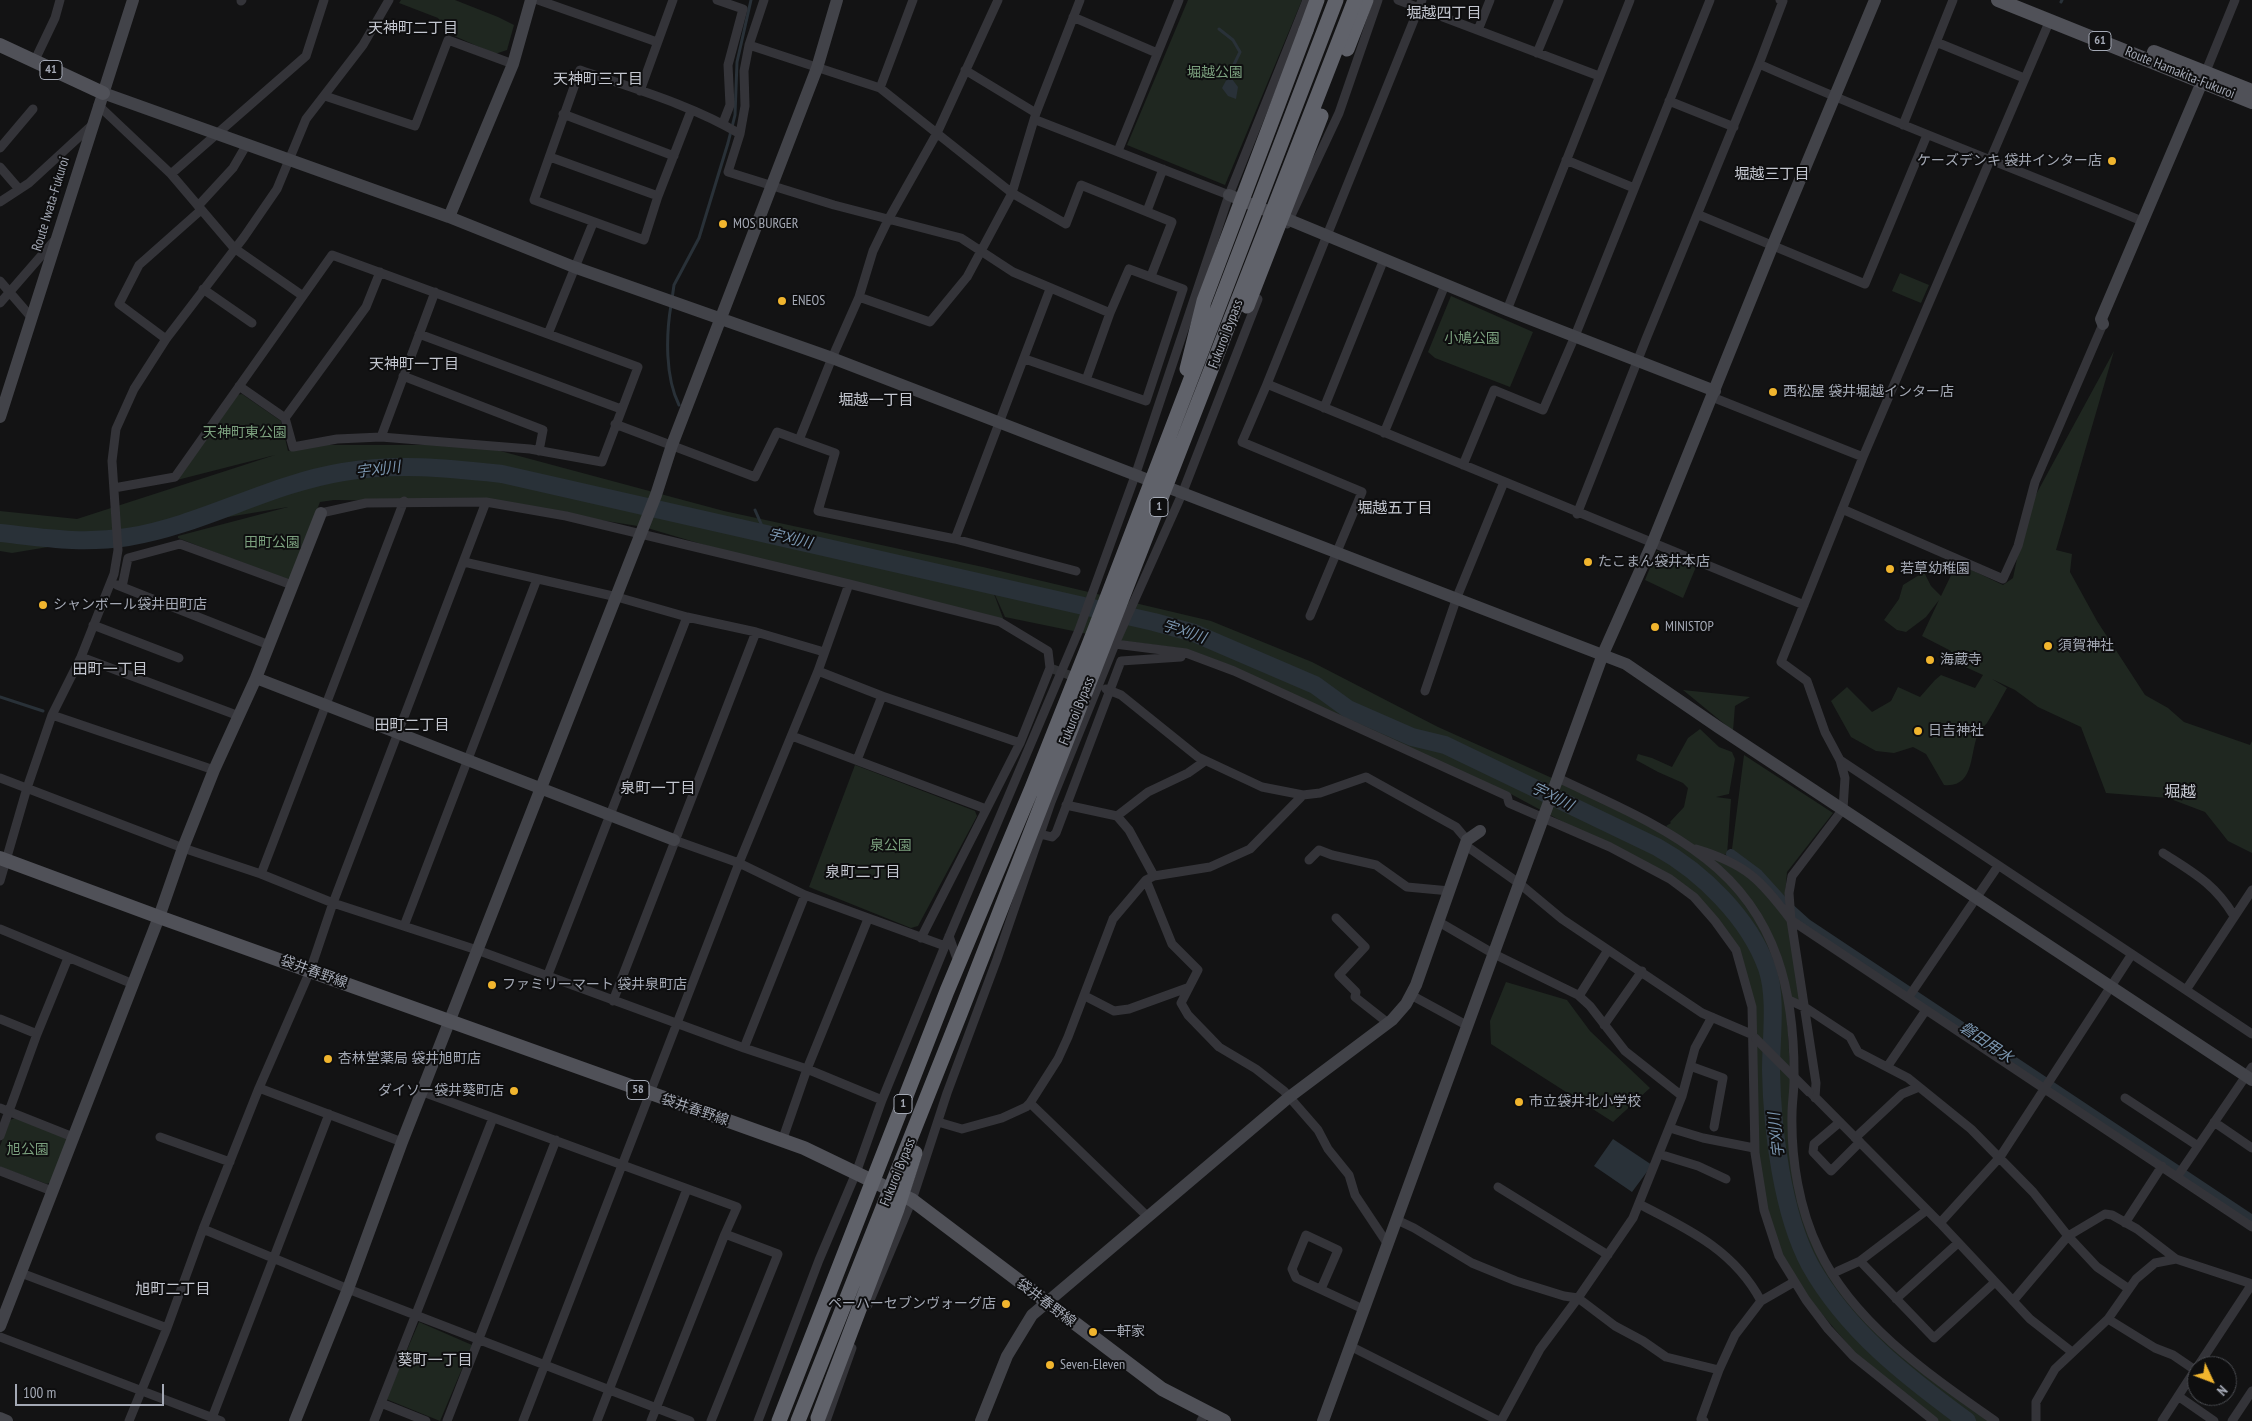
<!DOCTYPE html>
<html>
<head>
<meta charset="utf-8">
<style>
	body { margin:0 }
	#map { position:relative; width:2252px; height:1421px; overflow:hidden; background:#131314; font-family:"PT Sans Narrow",sans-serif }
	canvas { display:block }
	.north { position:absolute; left:2187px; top:1356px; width:50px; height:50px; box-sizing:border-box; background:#0e0e0f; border:1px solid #4a4c51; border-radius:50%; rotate:133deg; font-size:14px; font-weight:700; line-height:20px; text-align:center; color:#a4a9b5 }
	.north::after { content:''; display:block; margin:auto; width:18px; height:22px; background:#f1b52e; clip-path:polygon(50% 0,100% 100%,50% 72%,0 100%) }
	.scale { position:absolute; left:15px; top:1384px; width:149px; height:22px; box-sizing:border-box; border:2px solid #a4a9b5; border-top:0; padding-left:6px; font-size:15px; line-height:18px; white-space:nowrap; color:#a4a9b5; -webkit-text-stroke:4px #0e0e0f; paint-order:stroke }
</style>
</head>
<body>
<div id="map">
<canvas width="2252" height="1421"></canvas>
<div class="north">N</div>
<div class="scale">100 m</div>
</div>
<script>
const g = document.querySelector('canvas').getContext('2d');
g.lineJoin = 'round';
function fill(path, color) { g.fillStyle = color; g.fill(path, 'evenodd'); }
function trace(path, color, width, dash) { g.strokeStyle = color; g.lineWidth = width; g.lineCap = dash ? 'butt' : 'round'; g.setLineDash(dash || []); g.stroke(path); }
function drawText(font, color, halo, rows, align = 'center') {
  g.font = font + ' "PT Sans Narrow","Noto Sans JP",sans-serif'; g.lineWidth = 4; g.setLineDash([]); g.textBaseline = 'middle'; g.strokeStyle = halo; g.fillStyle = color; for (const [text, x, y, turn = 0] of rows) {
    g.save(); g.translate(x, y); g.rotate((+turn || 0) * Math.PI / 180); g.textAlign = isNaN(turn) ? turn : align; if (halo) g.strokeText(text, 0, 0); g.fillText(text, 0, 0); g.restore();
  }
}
fill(new Path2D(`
	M401,0H455L498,17L514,25L507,50L495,54L450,34L438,18L399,3Z
	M1188,0H1302L1225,185L1127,145Z
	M1900,273L1929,285L1921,303L1892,291Z
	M1451,296L1533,332L1510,387L1435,358L1428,352Z
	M2114,351L2056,550L2072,554L2070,572L2097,621L2145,695L2168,708L2184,722L2250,745L2252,741V853L2228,841L2205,812L2168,798L2106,793L2081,727L2038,707L2015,690L1992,679L2007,688C2000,700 1994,712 1987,723C1985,726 1981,728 1979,732C1969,751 1976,788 1944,785L1926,754L1913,747L1894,753L1876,751L1851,737L1831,701L1847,687L1872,712L1891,701L1898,687L1920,697L1935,680L1941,675L1975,688L1983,675L1948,659L1951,651L1922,636L1939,600L1926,617L1906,632L1897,630L1884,620L1899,599L1903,585L1924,572L1931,586L1941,596L1957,563L2003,585L2013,578L2027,511Z
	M242,394L281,421L288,451L306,445H478L724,511L983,567L1211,621L1312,662L1438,727L1628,812L1685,844L1666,826L1671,823L1670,822L1684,807L1688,788L1683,783L1658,772L1636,760L1638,754L1652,758L1672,767L1688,738L1700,729L1719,747L1732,752L1735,759L1729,794L1716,797L1731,799L1727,855L1686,845L1730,860L1765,887L1791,920L1801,1006L1789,1000L1786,988L1794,1158L1807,1225L1862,1314L1988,1421H1937L1868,1368L1792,1279L1772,1235L1759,1180L1752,1007L1742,969L1722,926L1690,890L1509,793L1179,648L1122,641L1005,617L991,586L1006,626L782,568L644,527L486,502L334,500L320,502L290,578L286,580L178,538V536L288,507L12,553L0,551V511L77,519L275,455L177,480L236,395Z
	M1657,551L1696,567L1683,598L1645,580Z
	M1683,690L1750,697L1735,706L1733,731Z
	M1744,755L1833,813L1787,872L1785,897L1732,849Z
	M855,765L975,811L977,816L918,926L911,928L809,887Z
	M1506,982L1567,1000L1590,1031L1650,1088L1613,1122L1491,1044L1490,1021Z
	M15,1118L65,1136L67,1141L51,1182L47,1184L0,1167V1146L10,1120Z
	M419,1322L472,1345L440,1421L386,1399Z`), '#1f2720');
fill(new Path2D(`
	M1229,75L1238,87L1236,99L1228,96L1222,88Z
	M1613,1139L1652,1165L1632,1192L1594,1166Z`), '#293138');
trace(new Path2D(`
	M2061,2L2062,0
	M1219,29L1233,40L1240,52L1229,75
	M672,299L674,285L699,238L728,143L735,115L737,62L751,0
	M671,305C666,335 665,377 679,405
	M755,510L766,535
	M0,697L43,711`), '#293138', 3);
trace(new Path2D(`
	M1731,854L1758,874L1787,906L1807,924L2252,1220`), '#293138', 10);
trace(new Path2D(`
	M0,533C46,538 82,544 128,537C202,525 269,484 343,472C399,463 445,468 502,474L1154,622L1194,633L1315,685L1348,709L1412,737L1445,745L1657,847C1702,872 1749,918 1767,968C1777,997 1771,1039 1771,1070C1772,1128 1782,1213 1810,1265C1847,1331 1907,1377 1967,1421`), '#293138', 18);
trace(new Path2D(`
	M1050,668L1080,679`), '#303134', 9, [9, 4.5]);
trace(new Path2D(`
	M538,0L657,42
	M717,0L743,9L728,65L730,105L723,123
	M764,0L749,45L744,71L745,106L740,134L728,172L834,205L961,238L1013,272L1110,313
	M1398,0L1599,76
	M1422,0L1267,384L1804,605
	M241,1L242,0
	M1073,17L1157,53
	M1478,30L1490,0
	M1936,42L2024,78
	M749,45L880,88L1012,193L1066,224L1081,185L1172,222L1151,276
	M1537,53L1559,0
	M34,62L55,18L60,0
	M1759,64C1885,120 2014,168 2142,221
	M965,70L1036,113
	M2204,76L2235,0
	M880,88L913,0
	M640,91L673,0
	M325,96L415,126L448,40L513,64
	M1669,101L1734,127
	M98,105L171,174L234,248L303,296
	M691,111L658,196L644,240L534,200L580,70C632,88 692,105 740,134
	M563,114L674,156
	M1036,120L1229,195
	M1903,125L1953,0
	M0,148L33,109
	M1118,151L1179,0
	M550,157L658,196
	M1566,160L1634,188
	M0,167L19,189
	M171,174L306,56L324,0
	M0,202L29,183L91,126
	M198,206L233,168L247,144
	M1147,211L1163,169
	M1699,215L1865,284L1927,135
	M1287,224L1339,113L1378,0
	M0,281L31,317
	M203,289L252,323
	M859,297L930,322L967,277L1012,193L1036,113L1080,0
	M0,303L54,241
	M1507,310L1630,0
	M419,334L621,409
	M548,334L593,223
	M166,339L119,304L139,265L201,210
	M1025,359L1146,401L1183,289L1129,269L1110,313L1086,380
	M403,376L543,430L539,451
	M1267,384L1242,442L1362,492L1310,616
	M239,386L285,418L293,447L337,439L381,437L435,292
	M1712,397L1863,457
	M1324,408L1384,259
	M285,418L366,307L380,272
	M615,424L755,477L777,432L835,453L818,511L955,539L1076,571
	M1384,433L1445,285
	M799,440L832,358L859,297L873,251L888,220L937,133L998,0
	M1463,465L1494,390L1543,410L1575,336L1710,0
	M114,488L175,477L332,255L638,367L602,462L530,449L381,437
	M1842,509L2003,579L2018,546L2035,482L2103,324
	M321,513L366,503L486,502L566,516L849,584L1000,622L1048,651L1050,668L1020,743L921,938
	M1577,514L1646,339L1759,64L1783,1L1780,0
	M955,539L1050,289
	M464,562L617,597L687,617L756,632L824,652
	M117,585L269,645
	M122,587L128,558L180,544L292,585
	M93,625L179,658
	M1115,644L1186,653L1234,671L1507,796L1509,803L1610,847L1670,879L1694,897L1715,921L1736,950L1752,1007L1755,1153L1764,1210L1779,1256L1806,1300L1828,1329L1853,1356L1934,1421
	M81,657L239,716
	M818,671L882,696L1020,743
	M1106,689L1121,695L1198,757L1262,787L1303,795L1320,793L1366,777L1456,827L1467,840
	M1425,691L1457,597L1504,482
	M52,715L214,770
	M792,736L986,809
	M857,760L882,696
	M1840,760L2252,1034
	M0,778L183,848L261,874L333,903L477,950L744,1048L807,1069L882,1100
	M1558,778C1608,802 1662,824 1706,859C1778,915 1795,994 1794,1080C1794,1092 1792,1103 1792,1114C1791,1159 1799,1209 1819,1250C1853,1323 1931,1376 1995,1421
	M1066,805L1117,816L1129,830L1154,876
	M1117,816L1148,792L1188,773L1205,761
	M1040,834L1052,837L1056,833L1121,661L1181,657
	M674,840L739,863L805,895L945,946
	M1465,845L1520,884L1562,919L1702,1013L1751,1034L1755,1038
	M1696,849C1746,864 1760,879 1791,920L2252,1227
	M2163,853C2194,873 2215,884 2234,916
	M1309,860L1319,850L1332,855L1376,865L1407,887L1450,891
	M261,874L404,501
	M1146,880L1172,944L1198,970L1181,1003L1188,1015L1219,1047L1256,1069L1284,1091L1318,1130L1328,1149L1349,1175L1355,1195L1387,1243
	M0,881L27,788L52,715L81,657L114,574L118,550L112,461L116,429L134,389L166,339L244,237L277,189L306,119L363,45L389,0
	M1336,918L1365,947L1339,975L1356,992L1355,997L1388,1023
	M1439,922L1494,954L1578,995L1590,1006L1625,1051L1682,1096
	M404,926L537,579
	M0,929L133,984
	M949,936L956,956
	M547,977L687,617
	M2186,990L2252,890
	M1411,995L1468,1026
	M1085,996L1114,1011L1129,1009L1187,988
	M1579,996L1608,950
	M1908,998L1998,866
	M1789,1000L1806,1008L1850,1037L1858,1052L1908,1078L1971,1129L2033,1192L2068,1236L2097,1267L2129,1289
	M613,1001L756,632
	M0,1019L37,1034L0,1136
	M1604,1025L1642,971
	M37,1034L68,958
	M744,1048L805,895
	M1690,1066L1723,1078L1714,1127
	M1887,1067L1926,1010
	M259,1088L402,1142
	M423,1092L737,1207L725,1234L778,1254L711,1421
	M1812,1094L1940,1223L2030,1319L2072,1352
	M1815,1098L1816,1083L1791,920L1789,893L1792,876L1843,809L1845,778L1840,760L1825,732L1807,681L1781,662L1863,457L2050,20
	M2125,1098L2198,1146
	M1030,1103L1147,1216
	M0,1108L73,1137
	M938,1122L962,1129L1002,1118L1026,1107L1030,1103L1058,1059L1068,1037L1113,919L1146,880L1154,876L1210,867L1250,849L1303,795
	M1840,1122L1814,1144L1813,1152L1831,1171L1860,1142
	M2214,1122L2252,1148
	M1670,1128L1703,1138L1754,1148
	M160,1137L230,1162
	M1855,1138L1902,1094L1919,1087
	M782,1141L807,1069L868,919
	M1659,1154L1698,1166L1726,1179
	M0,1171L52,1191
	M2177,1177L2252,1067
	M1498,1187L1608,1255
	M1639,1204C1688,1229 1734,1250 1761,1301
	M1397,1220L1414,1228L1472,1263L1516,1281L1564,1296L1578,1298L1615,1326L1643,1341L1666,1357L1719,1370L1735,1335L1761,1301L1794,1282
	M1940,1223L2000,1157L2132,954
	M2125,1223L2162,1166
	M203,1229L348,1289L690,1421
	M1860,1261L1934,1338L1995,1282
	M1838,1271L1860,1261L1927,1210
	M21,1273L167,1328
	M1321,1289L1338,1250L1306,1235L1292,1269L1296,1278L1363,1309
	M1896,1299L1958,1243
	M2013,1301L2068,1236L2105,1214L2112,1215L2137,1229L2176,1259
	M868,1305L912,1200L947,1093L997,959L1051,802L1115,644L1182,494L1258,299
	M2108,1319L2155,1348L2173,1355L2195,1370
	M0,1337L221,1421
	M1350,1346L1499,1421
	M2198,1366L2252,1284
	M2178,1396L2214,1421
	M381,1403L426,1421
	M212,1418L329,1114
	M129,1421L167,1328L203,1229L259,1088L310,971L333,903L486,502
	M374,1421L493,1118
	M447,1421L556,1140
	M523,1421L739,863L818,671L849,584
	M597,1421L687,1189
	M651,1421L725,1234
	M758,1421L819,1260L856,1173L882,1100L945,946L1079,630L1135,476L1229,195L1307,0
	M826,1421L852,1348
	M1201,1421L1206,1412
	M1501,1421L1540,1349L1578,1298L1633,1218L1682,1096L1695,1048L1712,1017
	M1704,1421L1701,1419L1719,1370
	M2036,1421V1402L2055,1369L2108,1319L2136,1279L2155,1263L2176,1259L2252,1284
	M2162,1421L2197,1367
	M2232,1421L2252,1391`), '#343439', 9);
trace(new Path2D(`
	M103,93L449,217L574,267L832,358L1626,664L1718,727L2252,1080
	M1229,195L1507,310L1715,391
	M449,217L513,64L531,0
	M2103,324L2101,319L2202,82
	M0,417L133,0
	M256,678L674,840
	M0,1326L159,917L183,848L214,770L256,678L321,513
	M0,1418L7,1421
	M295,1421L348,1289L402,1142L656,495L672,445L817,68L837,0
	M981,1421L1007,1356L1032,1315L1288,1098L1392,1020L1406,1004L1416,985L1467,840L1480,831
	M1323,1421L1603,654L1652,544L1772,247L1875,0`), '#424349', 12);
trace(new Path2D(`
	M1998,0L2252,102
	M0,45L103,93
	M2154,52L2252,91
	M0,858L159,917L804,1148L912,1200L1162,1389L1224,1421`), '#505158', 14);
trace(new Path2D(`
	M1306,30L1317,0
	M1347,49L1366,0`), '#60626a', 15);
trace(new Path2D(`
	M1756,1039L1809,1092`), '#343439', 9);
trace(new Path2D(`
	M1247,306L1321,116
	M1187,369L1204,301L1306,30
	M818,1418L897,1209L915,1153
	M779,1421L947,991L1032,788L1094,632L1336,0
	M798,1421L960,1014L1355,0`), '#60626a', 15);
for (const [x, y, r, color] of [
	[2112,161,5,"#f1b52e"],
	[723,224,5,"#f1b52e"],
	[782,301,5,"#f1b52e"],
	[1773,392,5,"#f1b52e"],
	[1588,562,5,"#f1b52e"],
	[1890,569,5,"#f1b52e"],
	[43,605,5,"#f1b52e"],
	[1655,627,5,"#f1b52e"],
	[2048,646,5,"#f1b52e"],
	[1930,660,5,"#f1b52e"],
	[1918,731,5,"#f1b52e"],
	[492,985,5,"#f1b52e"],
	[328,1059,5,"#f1b52e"],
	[514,1091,5,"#f1b52e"],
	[1519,1102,5,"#f1b52e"],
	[1006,1304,5,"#f1b52e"],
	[1093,1332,5,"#f1b52e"],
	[1050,1365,5,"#f1b52e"]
]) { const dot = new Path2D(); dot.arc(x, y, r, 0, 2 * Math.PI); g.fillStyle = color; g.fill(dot); trace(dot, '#0e0e0f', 2); }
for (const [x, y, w] of [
	[2100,41,22],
	[51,70,22],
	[1159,507,18],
	[638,1090,22],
	[903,1104,18]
]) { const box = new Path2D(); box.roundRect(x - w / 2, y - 9.5, w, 19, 4); g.fillStyle = '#0e0e0f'; g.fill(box); trace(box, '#a4a9b5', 1); }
drawText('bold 12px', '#a4a9b5', null, [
	["61",2100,41],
	["41",51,70],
	["1",1159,507],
	["58",638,1090],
	["1",903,1104]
]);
drawText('14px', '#7ba07e', '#0e0e0f', [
	["堀越公園",1215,73],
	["小鳩公園",1472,339],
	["天神町東公園",245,433],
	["田町公園",272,543],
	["泉公園",891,846],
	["旭公園",28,1150]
]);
drawText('14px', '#a4a9b5', '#0e0e0f', [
	["Route Hamakita-Fukuroi",2180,73,22],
	["Route Iwata-Fukuroi",51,204,-73],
	["Fukuroi Bypass",1226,334,-69],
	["Fukuroi Bypass",1077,711,-68],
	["袋井春野線",314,972,20],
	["袋井春野線",695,1110,19],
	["Fukuroi Bypass",898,1172,-68],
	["袋井春野線",1046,1303,37]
]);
drawText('14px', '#a4a9b5', '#0e0e0f', [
	["ケーズデンキ 袋井インター店",2102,161,"right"],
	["MOS BURGER",733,224],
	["ENEOS",792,301],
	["西松屋 袋井堀越インター店",1783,392],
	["たこまん袋井本店",1598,562],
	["若草幼稚園",1900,569],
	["シャンボール袋井田町店",53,605],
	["MINISTOP",1665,627],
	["須賀神社",2058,646],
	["海蔵寺",1940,660],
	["日吉神社",1928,731],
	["ファミリーマート 袋井泉町店",502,985],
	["杏林堂薬局 袋井旭町店",338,1059],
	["ダイソー袋井葵町店",504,1091,"right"],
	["市立袋井北小学校",1529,1102],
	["ペーハーセブンヴォーグ店",996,1304,"right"],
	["一軒家",1103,1332],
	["Seven-Eleven",1060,1365]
], 'left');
drawText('15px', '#c5c8d1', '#0e0e0f', [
	["堀越四丁目",1444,14],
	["天神町二丁目",413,29],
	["天神町三丁目",598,80],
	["堀越三丁目",1772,175],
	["天神町一丁目",414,365],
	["堀越一丁目",876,401],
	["堀越五丁目",1395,509],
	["田町一丁目",110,670],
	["田町二丁目",412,726],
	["泉町一丁目",658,789],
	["泉町二丁目",863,873],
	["旭町二丁目",173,1290],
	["葵町一丁目",435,1361]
]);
drawText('italic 15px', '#7b96b0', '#0e0e0f', [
	["宇刈川",378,470,-7],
	["宇刈川",790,539,13],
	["宇刈川",1184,632,18],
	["宇刈川",1552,797,26],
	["磐田用水",1986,1043,34],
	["宇刈川",1777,1135,-96]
]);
drawText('16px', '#c5c8d1', '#0e0e0f', [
	["堀越",2180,792]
]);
</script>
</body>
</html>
